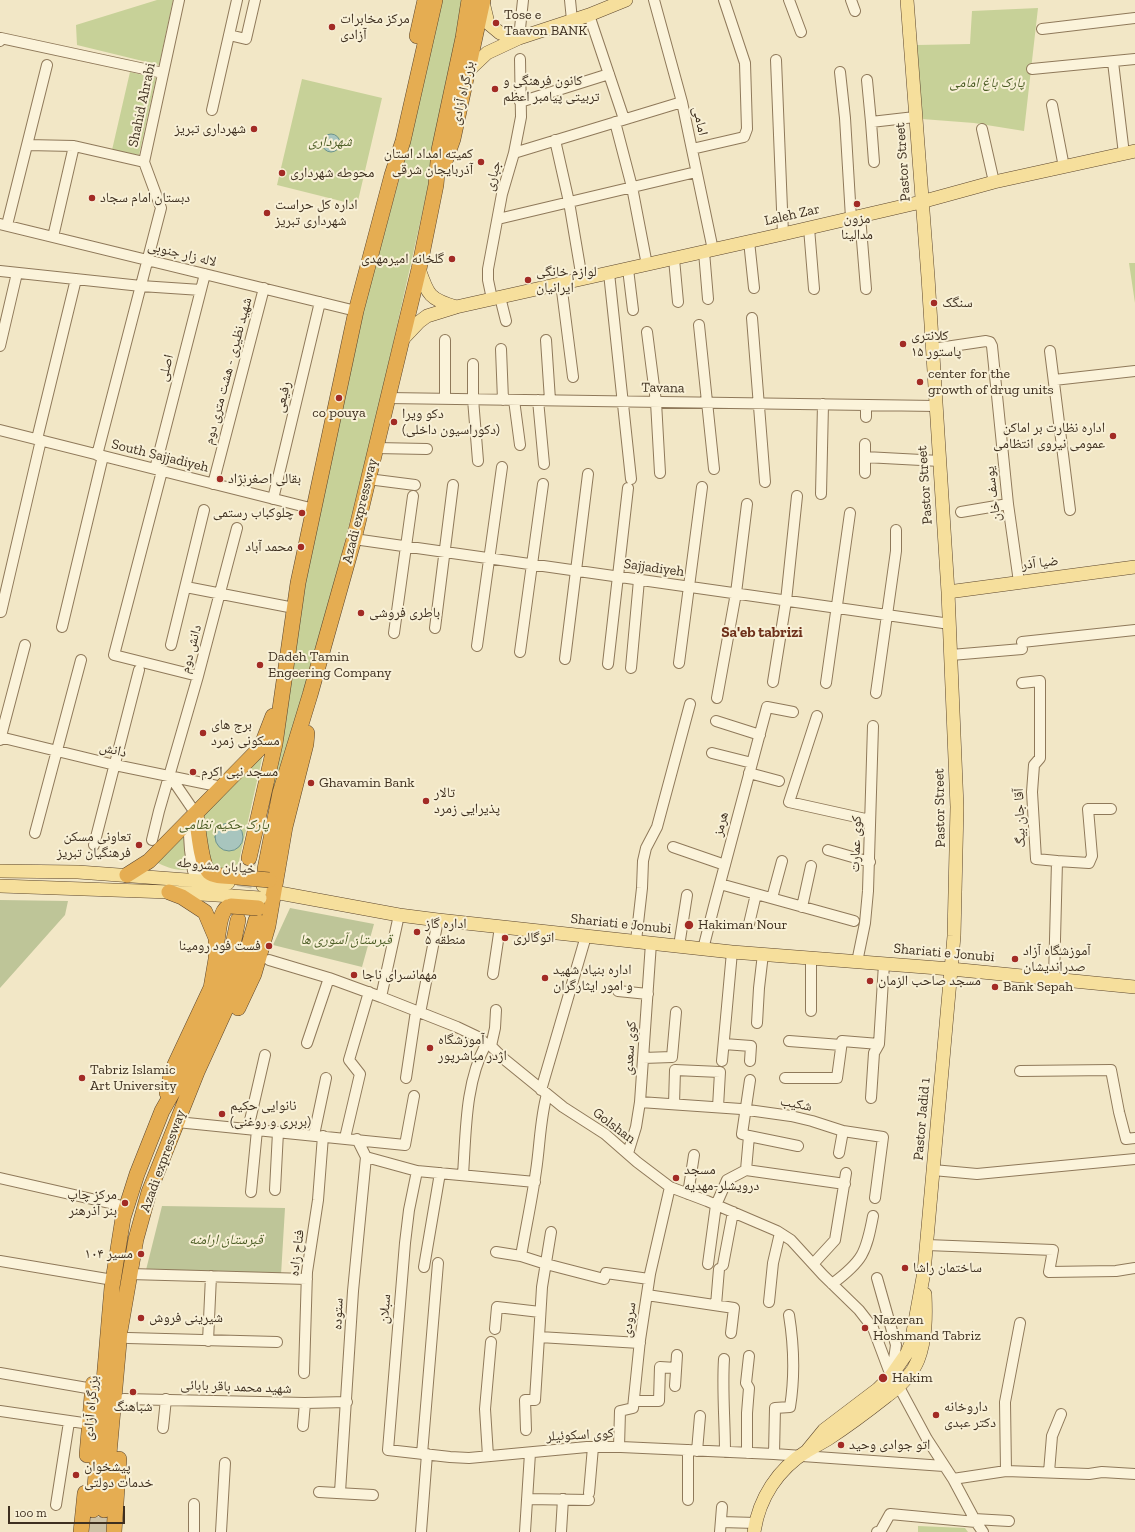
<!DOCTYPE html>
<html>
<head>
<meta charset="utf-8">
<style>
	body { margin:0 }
	#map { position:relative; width:1135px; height:1532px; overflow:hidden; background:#f2e7c6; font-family:"Zilla Slab",serif }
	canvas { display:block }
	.scale { position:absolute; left:8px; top:1506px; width:117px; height:18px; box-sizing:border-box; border:2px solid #3e2f1f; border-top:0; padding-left:5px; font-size:12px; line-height:14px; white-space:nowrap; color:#3e2f1f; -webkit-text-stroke:3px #f8f0d6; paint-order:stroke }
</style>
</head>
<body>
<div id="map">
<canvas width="1135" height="1532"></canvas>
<div class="scale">100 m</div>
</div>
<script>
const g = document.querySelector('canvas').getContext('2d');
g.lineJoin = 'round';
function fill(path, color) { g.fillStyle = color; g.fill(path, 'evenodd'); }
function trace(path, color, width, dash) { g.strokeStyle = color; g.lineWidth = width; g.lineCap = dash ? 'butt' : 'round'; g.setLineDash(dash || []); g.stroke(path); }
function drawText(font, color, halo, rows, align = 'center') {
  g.font = font + ' "Zilla Slab","Noto Naskh Arabic",serif'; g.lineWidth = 4; g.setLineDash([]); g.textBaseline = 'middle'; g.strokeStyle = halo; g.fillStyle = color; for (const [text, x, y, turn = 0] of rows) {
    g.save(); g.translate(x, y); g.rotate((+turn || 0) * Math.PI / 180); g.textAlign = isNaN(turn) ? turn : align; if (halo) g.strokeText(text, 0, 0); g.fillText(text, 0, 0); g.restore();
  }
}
fill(new Path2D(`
	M157,0H173L159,65L77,45L76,25Z
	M441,0H464L432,155L428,187L380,402L310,679L270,806L303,582L364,308L407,150Z
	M1038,8L1024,131L974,123L922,119L917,45L970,44L972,11Z
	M130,72L156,78L139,155L112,150Z
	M302,79L382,98L357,205L277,185Z
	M1129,263H1135V303Z
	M263,754L237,870L222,869L206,867L201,819L207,809Z
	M187,829L190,869C178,872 166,867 156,862Z
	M918,1526L965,1528L968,1532H918Z`), '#c7d198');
fill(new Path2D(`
	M0,900L68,901L65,915L0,988Z
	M290,908L374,924L362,967L273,945Z
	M162,1206L285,1208L281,1275L146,1270Z`), '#bec598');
const water = new Path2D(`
	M322 143a9 9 0 1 1 18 0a9 9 0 1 1-18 0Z
	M215 837a14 14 0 1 1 28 0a14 14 0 1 1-28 0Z`);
fill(water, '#a8c5be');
trace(water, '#6d948d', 1);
trace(new Path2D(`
	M240,910L249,858
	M91,1532L93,1510
	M103,1532L104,1510`), '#cec2a5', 15, [15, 8]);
const minor = new Path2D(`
	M570,0L572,20
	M654,0L682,102L713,250
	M789,0L801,32
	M851,0L855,11
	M589,15L624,119
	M1042,29L1135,18
	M229,35L246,39L255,0
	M519,38L523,0
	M0,41L1,38L163,73
	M776,60L783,234
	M1113,62L1124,154
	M1032,69L1135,59
	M840,72L845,118L851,218
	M867,80L871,122L874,162
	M520,102L609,74
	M1052,105L1064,167
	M212,110L237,0
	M615,122L632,187L647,265
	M871,122L915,117
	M982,129L994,182
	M555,140L569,202L582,279
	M27,145L74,146L144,162
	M692,149L744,137L747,129L745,63L724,0
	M514,153L682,102
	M860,216L866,289
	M498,219L696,172
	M0,224L356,311
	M7,225L47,65
	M809,228L814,289
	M53,237L74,146
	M749,241L754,288
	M704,252L708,299
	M674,259L678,302
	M628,269L633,310
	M0,271L141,286L201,290
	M609,273L631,479
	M561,283L573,377
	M500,297L506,321
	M492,299L488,280V269L502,194L514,153L521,117L520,59
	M752,318L765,482
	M699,325L714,469
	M647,332L656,402L660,473
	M445,340V399
	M546,340L550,400
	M0,346L17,273
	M501,349L503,400
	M932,349L986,341L990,342L992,346L1008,504L1019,582
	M1050,351L1070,510
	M473,364V399L478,461
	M1054,380L1135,371
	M388,398L936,406
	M514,400L520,445
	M538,400L544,464
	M866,417V405
	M0,430L314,509
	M37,439L76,279
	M376,448L427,449
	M97,455L161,208L144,162L179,0
	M865,457L940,461
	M155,469L205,274
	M162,471L114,655L198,676
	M865,473V444
	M368,479L415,485
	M213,484L264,288
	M821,494L823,404
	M273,499L320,302
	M961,512L1008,504
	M354,539L950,624
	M186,587L294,608
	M1,612L41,440
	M62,627L103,456
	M435,628L453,485
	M394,633L413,496
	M1022,642L1135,630
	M171,645L204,510
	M477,646L502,467
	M520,652L543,484
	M951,655L1022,649
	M565,659L588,474
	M679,663L702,487
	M608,664L628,488
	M631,668L639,580
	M773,682L786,601L797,496
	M826,683L850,513
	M1022,683L1040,681V758L1034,765L1032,792L1036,859L1057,861L1054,979
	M876,693L896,551V530
	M717,698L736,593L747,504
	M817,716L789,802L870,820
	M716,721L760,735
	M0,737L115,765L222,787
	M0,740L25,645
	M712,753L752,763
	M749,773L779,781
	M170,776L196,814L191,826L189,835L190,850L193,871L203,881
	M35,833L81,660
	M152,840L159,811L198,676L237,528
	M94,845L139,670
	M673,847L725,865
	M828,850L870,862
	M1057,861L1089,863L1092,856L1088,809H1111
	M720,884L854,921
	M772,898L782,861
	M802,907L811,866
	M749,924L756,894
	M636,941L642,888L643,861L646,848L657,827L690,704
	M679,946L687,895
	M703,949L714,906L767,707L793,712
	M269,960L329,978L381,997L457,1027L478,1037L486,1044L491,1046L504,1059L563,1107L605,1134L637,1162L670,1187L707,1201L777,1231L791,1240L823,1275L859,1310L873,1328L891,1376L899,1387L927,1439L953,1479L976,1522L983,1532
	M857,962L865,923L868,891L873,726
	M493,974L500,927
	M618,991L648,994
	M381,997L399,915
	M811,1011V958
	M420,1013L438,920
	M757,1023L759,988L763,954
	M789,1041L841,1045
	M307,1043L329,978
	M724,1044L751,1046L750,1061
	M491,1046L495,1028L496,1010
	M643,1058L672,1057L676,1012
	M722,1061L732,952
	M1020,1071L1111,1070L1119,1112L1126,1139L1135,1138
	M406,1078L416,1011
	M785,1078H837L842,1041L879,1044
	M541,1090L586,936
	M871,1098L874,1053L879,1044L884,964
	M640,1102L741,1109L791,1116L812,1121L843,1131L883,1137L875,1198
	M674,1104L675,1070L720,1072L718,1107
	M177,1122L405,1145L414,1096
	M248,1129L265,1055
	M314,1135L326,1078
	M749,1136L798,1146
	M345,1138L360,1074L349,1060L369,992
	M628,1153L636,1127L640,1102L651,943
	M839,1153L843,1131
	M366,1157L417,1171L535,1182
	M746,1170L845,1184
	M933,1170L977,1174L1135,1159
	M417,1171L409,1210L405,1243L388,1450L450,1457L469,1458L587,1447H621L774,1454
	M463,1175C466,1132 465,1083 486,1044
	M0,1178L127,1207
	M275,1190L278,1132
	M251,1192L257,1130
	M688,1194L694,1155
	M551,1232L542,1287L539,1337L640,1343
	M927,1245L1053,1250L1049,1272L1116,1271L1135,1268
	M496,1252L521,1256L546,1264L604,1279L606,1273L649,1279
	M521,1256C526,1227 532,1199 536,1171C540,1145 540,1119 547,1094
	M0,1261L113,1280
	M708,1264L716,1205L727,1180L746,1170L749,1136L742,1134L750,1080
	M813,1264L835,1240L846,1173
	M723,1265L733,1212
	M424,1267L440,1173
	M130,1274L307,1279
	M877,1278L896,1345L892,1374
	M832,1284C863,1261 866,1253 873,1216
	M647,1295L734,1308L731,1333
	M769,1302L773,1263L780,1233
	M716,1305L719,1269
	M789,1315C794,1346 795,1376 790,1407L775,1408L774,1454L944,1466
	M495,1329L497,1307L540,1312
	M128,1338L277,1342
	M208,1341L211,1276
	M724,1359C722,1390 725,1421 725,1452
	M0,1373L93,1389
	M304,1373L307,1272L318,1200L323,1136
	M675,1386L677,1355
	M124,1399L305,1403L347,1402
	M634,1401H659L660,1367L676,1368
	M0,1411L90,1424
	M303,1426L305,1403
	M163,1428L166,1399
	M526,1430L525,1400H535L539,1337
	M619,1447L620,1411L633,1408L640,1340L650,1274L670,1187
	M697,1451L700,1416
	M747,1453V1413L749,1388L746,1383L749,1356
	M422,1454L438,1263
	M488,1456L485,1409L491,1342
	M1006,1471L1005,1402L1020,1323
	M1049,1472L1052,1436L1061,1414
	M953,1479L1006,1471L1089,1474L1102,1472L1135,1474
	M319,1492L373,1495
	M340,1492L353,1291L366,1157L357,1139
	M589,1493L593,1447
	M527,1499L589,1500
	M688,1500V1450
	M194,1504V1532
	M56,1505L69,1422
	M974,1519L1009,1521
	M721,1522L756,1523
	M221,1532L225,1463
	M421,1532L427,1454
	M525,1532L530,1453
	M561,1532L563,1499
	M720,1532L722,1507
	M877,1532H880L890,1514L976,1522`);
const major = new Path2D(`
	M519,38L589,15L626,0
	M469,70L487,53L519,38L500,33L488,23L483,2
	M419,269C428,295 429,299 456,307
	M402,340L419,322L427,316L456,307L783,234L921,202L994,182L1135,151
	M948,592L1135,567
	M0,871L78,872L228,883
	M0,886L169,892L232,896
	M263,886L274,892L399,915L438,920L732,952L951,969L1135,987
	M806,1452L824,1430L878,1389L891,1376L907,1353L911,1343L924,1272L954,936L957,807L948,592L928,277L907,0
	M754,1532C759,1498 778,1469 807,1451C814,1447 821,1443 828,1439C848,1426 868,1411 887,1396C899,1387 912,1375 918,1360C926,1339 926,1316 925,1294`);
const highway = new Path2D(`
	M417,36L425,0
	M443,167L453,139L483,0
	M196,814C198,826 201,865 209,872C215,877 229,876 237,877
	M249,858L275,744L298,583L356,311L392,175L403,141L435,0
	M265,869L280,793L310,695L354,539L419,269L436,185L439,150L463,38L469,0
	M127,875L149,861L261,747L273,716
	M217,941C219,931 219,908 231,906
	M238,1008L254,974L268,926L285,827L306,744L307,733
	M167,1093L172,1071L211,988L216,959V938L205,912L182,897L169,892
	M87,1455L93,1384
	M93,1510L112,1287L123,1218L137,1174L162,1111L183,1074L216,1006L226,979L238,920
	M104,1510L120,1331L136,1239L149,1192L197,1072L239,980L256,920
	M81,1532L85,1493
	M114,1532L119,1459`);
trace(minor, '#8f795a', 12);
trace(major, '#5c462e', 14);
trace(highway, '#5c462e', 16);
trace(minor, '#fbf3da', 10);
trace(major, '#f6df9c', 13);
trace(highway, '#e5ad52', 15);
const majorBridge = new Path2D(`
	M232,896L260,898`);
const highwayBridge = new Path2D(`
	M237,877L269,880
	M231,906L258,908`);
trace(majorBridge, '#5c462e', 14, []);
trace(highwayBridge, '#5c462e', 16, []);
trace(majorBridge, '#f6df9c', 13);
trace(highwayBridge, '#e5ad52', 15);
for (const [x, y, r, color] of [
	[496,23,4,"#a22b25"],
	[332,27,4,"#a22b25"],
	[495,89,4,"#a22b25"],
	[254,129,4,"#a22b25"],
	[481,162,4,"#a22b25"],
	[282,173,4,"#a22b25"],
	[92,198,4,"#a22b25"],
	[857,204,4,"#a22b25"],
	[267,213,4,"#a22b25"],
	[452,259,4,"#a22b25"],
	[528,280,4,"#a22b25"],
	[934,303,4,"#a22b25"],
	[903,344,4,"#a22b25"],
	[920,382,4,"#a22b25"],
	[339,398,4,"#a22b25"],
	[394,422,4,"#a22b25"],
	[1113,436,4,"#a22b25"],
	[220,479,4,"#a22b25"],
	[302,513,4,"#a22b25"],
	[301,547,4,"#a22b25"],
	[361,613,4,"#a22b25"],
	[260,665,4,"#a22b25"],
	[203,733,4,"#a22b25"],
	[193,772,4,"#a22b25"],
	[311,783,4,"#a22b25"],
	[426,801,4,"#a22b25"],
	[139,845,4,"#a22b25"],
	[689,925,5,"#a22b25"],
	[417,932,4,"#a22b25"],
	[505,938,4,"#a22b25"],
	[269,946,4,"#a22b25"],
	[1015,959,4,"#a22b25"],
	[354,975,4,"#a22b25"],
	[545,978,4,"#a22b25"],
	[870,981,4,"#a22b25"],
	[995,987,4,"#a22b25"],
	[430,1048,4,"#a22b25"],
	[82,1078,4,"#a22b25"],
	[222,1114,4,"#a22b25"],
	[676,1178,4,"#a22b25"],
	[125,1203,4,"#a22b25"],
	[141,1254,4,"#a22b25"],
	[905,1268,4,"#a22b25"],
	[141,1318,4,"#a22b25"],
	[865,1328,4,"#a22b25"],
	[883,1378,5,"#a22b25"],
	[133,1392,4,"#a22b25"],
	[936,1415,4,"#a22b25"],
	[841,1445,4,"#a22b25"],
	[76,1475,4,"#a22b25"]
]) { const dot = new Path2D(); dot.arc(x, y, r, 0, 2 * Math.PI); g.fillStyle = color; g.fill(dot); trace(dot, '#f8f0d6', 1.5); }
drawText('14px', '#3e2f1f', '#f8f0d6', [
	["Tose e",504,15],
	["Taavon BANK",504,31],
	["مرکز مخابرات",340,19],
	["آزادی",340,35],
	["کانون فرهنگی و",503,81],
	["تربیتی پیامبر اعظم",503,97],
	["شهرداری تبریز",246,129,"right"],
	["کمیته امداد استان",473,154,"right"],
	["آذربایجان شرقی",473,170,"right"],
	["محوطه شهرداری",290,173],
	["دبستان امام سجاد",100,198],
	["اداره کل حراست",275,205],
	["شهرداری تبریز",275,221],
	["مزون",857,219,"center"],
	["مدالینا",857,235,"center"],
	["گلخانه امیرمهدی",444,259,"right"],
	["لوازم خانگی",536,272],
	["ایرانیان",536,288],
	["سنگک",942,303],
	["کلانتری",911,336],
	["۱۵ پاستور",911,352],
	["center for the",928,374],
	["growth of drug units",928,390],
	["co pouya",339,413,"center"],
	["دکو ویرا",402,414],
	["(دکوراسیون داخلی)",402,430],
	["اداره نظارت بر اماکن",1105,428,"right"],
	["عمومی نیروی انتظامی",1105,444,"right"],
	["بقالی اصغرنژاد",228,479],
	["چلوکباب رستمی",294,513,"right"],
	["محمد آباد",293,547,"right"],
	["باطری فروشی",369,613],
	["Dadeh Tamin",268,657],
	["Engeering Company",268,673],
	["برج های",211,725],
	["مسکونی زمرد",211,741],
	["مسجد نبی اکرم",201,772],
	["Ghavamin Bank",319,783],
	["تالار",434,793],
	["پذیرایی زمرد",434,809],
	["تعاونی مسکن",131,837,"right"],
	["فرهنگیان تبریز",131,853,"right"],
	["اداره گاز",425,924],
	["منطقه ۵",425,940],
	["Hakiman Nour",698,925],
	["اتوگالری",513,938],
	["فست فود رومینا",261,946,"right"],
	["آموزشگاه آزاد",1023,951],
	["صدراندیشان",1023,967],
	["اداره بنیاد شهید",553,970],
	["و امور ایثارگران",553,986],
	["مهمانسرای ناجا",362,975],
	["مسجد صاحب الزمان",878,981],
	["Bank Sepah",1003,987],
	["آموزشگاه",438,1040],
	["اژدر مباشرپور",438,1056],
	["Tabriz Islamic",90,1070],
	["Art University",90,1086],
	["نانوایی حکیم",230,1106],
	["(بربری و روغنی)",230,1122],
	["مسجد",684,1170],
	["درویشلر-مهدیه",684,1186],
	["مرکز چاپ",117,1195,"right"],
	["بنر آذرهنر",117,1211,"right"],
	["مسیر ۱۰۴",133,1254,"right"],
	["ساختمان راشا",913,1268],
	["شیرینی فروش",149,1318],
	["Nazeran",873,1320],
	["Hoshmand Tabriz",873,1336],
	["Hakim",892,1378],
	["شباهنگ",133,1407,"center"],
	["داروخانه",944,1407],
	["دکتر عبدی",944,1423],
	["اتو جوادی وحید",849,1445],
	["پیشخوان",84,1467],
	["خدمات دولتی",84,1483]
], 'left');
drawText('italic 14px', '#4b5c24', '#f8f0d6', [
	["پارک باغ امامی",987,83],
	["شهرداری",330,142],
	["پارک حکیم نظامی",224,825],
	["قبرستان آسوری ها",346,940],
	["قبرستان ارامنه",226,1240]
]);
drawText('14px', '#3e2f1f', '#f8f0d6', [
	["بزرگراه آزادی",463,93,-77],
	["Shahid Ahrabi",142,105,-78],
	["امامی",700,121,78],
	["Pastor Street",903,162,-94],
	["جباری",493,176,-75],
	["Laleh Zar",792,215,-13],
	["لاله زار جنوبی",182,254,14],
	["اصلی",166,368,-76],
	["شهید نظیری - هشت متری دوم",228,371,-75],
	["Tavana",663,388,1],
	["رفیعی",283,397,-77],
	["South Sajjadiyeh",160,456,14],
	["Pastor Street",925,485,-94],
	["یوسف خان",993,494,-97],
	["Azadi expressway",360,511,-76],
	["ضیا آذر",1040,563,-7],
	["Sajjadiyeh",654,568,8],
	["دانش دوم",191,649,-75],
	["دانش",113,750,13],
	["Pastor Street",940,808,-91],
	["آقا جان بیگ",1020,818,-92],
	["هرمز",721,824,-75],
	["کوی عمارت",856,844,-88],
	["خیابان مشروطه",216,866,5],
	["Shariati e Jonubi",621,924,6],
	["Shariati e Jonubi",944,953,5],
	["کوی سعدی",630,1048,-86],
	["شکیب",796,1104,11],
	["Pastor Jadid 1",922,1119,-85],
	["Golshan",614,1126,37],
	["Azadi expressway",163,1161,-70],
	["فتاح زاده",297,1253,-83],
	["سبلان",385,1309,-85],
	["ستوده",338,1314,-87],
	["سرودی",629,1320,-82],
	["شهید محمد باقر بابائی",236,1387,2],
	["بزرگراه آزادی",91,1408,-85],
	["کوی اسکوئیلر",580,1435,-3]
]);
drawText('bold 15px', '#6e311b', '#f8f0d6', [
	["Sa'eb tabrizi",762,633]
]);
</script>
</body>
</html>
